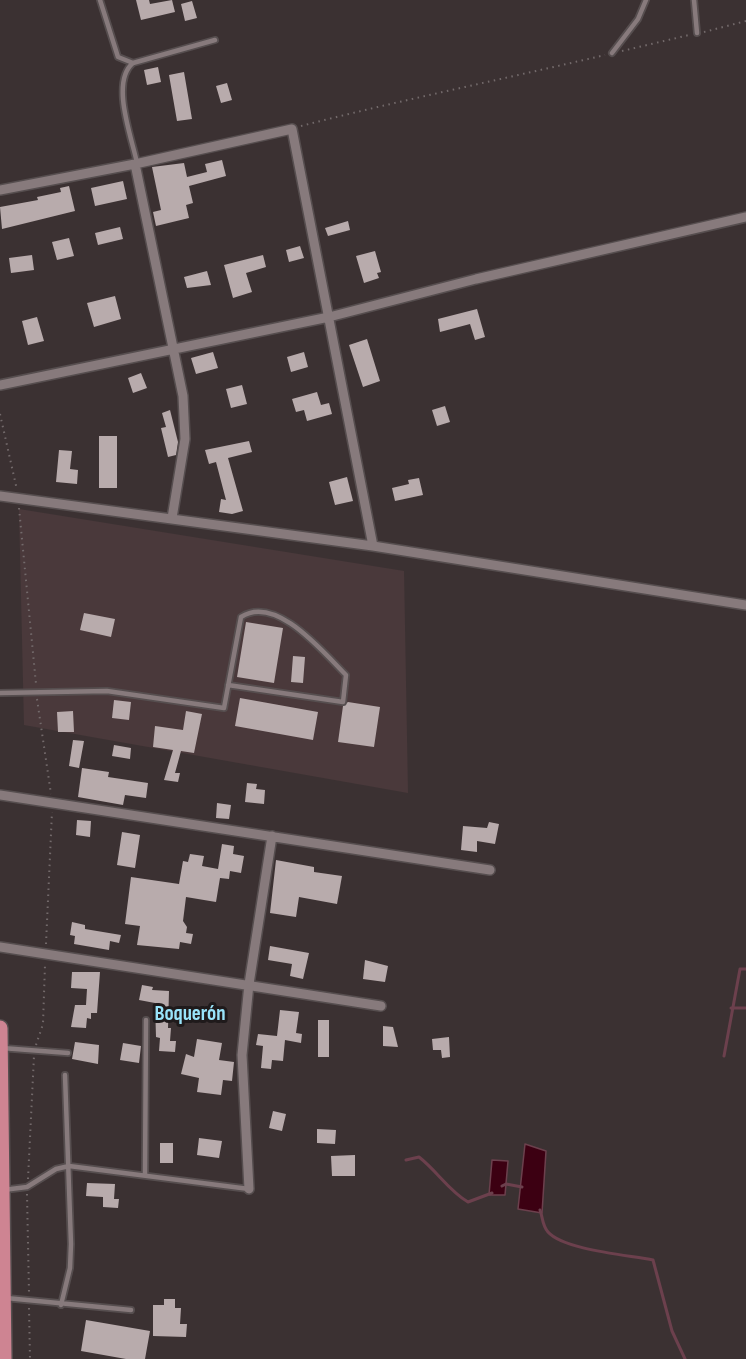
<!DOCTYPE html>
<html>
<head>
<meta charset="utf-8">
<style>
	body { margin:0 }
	canvas { display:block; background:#3b3132 }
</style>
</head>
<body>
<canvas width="746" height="1359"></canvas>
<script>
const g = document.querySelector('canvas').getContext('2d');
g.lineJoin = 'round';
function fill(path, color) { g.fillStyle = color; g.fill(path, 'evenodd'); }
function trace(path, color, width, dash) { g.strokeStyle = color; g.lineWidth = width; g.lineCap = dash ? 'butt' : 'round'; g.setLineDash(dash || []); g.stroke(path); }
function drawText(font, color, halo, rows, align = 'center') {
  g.font = font + ' "Sofia Sans Condensed",sans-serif'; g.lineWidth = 6; g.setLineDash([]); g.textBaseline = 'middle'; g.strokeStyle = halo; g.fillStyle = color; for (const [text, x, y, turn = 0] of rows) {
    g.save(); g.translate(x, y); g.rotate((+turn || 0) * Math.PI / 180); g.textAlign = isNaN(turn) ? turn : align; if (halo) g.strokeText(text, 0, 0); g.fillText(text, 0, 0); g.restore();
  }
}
fill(new Path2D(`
	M19,509L404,571L408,793L24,725Z`), '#4a393b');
const water = new Path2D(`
	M525,1144L546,1151L542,1213L518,1209Z
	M492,1160L508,1161L505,1195H489Z`);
fill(water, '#3c0012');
trace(water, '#6c404d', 1.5);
trace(new Path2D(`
	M731,1008H746
	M724,1056L740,969H746
	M406,1160L419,1157C437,1171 449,1191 468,1202L492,1193
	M502,1186L506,1184L522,1187
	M540,1210C543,1218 542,1225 548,1232C564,1250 628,1255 653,1260L672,1331L685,1359`), '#6c404d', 3);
fill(new Path2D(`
	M136,0H149L150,4L172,0L175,12L141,20Z
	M192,1L197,18L185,21L181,4Z
	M158,67L161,82L147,85L144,70Z
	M184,72L192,119L177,121L169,75Z
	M227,83L232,100L221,103L216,86Z
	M222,160L226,176L189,186L193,203L186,205L189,218L156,226L153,212L161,210L152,167L184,163L187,177L207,172L205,164Z
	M123,181L127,199L95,206L91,188Z
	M69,186L75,211L2,229L0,207L38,200L37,197L61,192L60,188Z
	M348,221L350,230L328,236L325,228Z
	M120,227L123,239L98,245L95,233Z
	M69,238L74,256L57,260L52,242Z
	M300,246L304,258L289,262L286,250Z
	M375,251L381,272L377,273L379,278L364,283L356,256Z
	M32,255L34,270L11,273L9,258Z
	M263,255L266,267L246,273L252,292L233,298L224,265Z
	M207,271L211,285L187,288L184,277Z
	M115,296L121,319L94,327L87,303Z
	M477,309L485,337L475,340L470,324L440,332L438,319Z
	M37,317L44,341L28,345L22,321Z
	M367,339L380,381L363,387L349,345Z
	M213,352L218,368L196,374L191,358Z
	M304,352L308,367L291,372L287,357Z
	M141,373L147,388L133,393L128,378Z
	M242,385L247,404L231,408L226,389Z
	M317,392L321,405L329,403L332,414L307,421L304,410L296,412L292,399Z
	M445,406L450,422L437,426L432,410Z
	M170,410L178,442L176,455L168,457L161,428L166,427L162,413Z
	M99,436H117V488H99Z
	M249,441L252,452L228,458L243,511L232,514L219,512L221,499L226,500L216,462L209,464L205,450Z
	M59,450L72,451L70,469L78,470L77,484L56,482Z
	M347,477L353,501L335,505L329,482Z
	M419,478L423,495L395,501L392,488L409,484L408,480Z
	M84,613L115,619L111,637L80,630Z
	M246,622L283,628L274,683L237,677Z
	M293,656L305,657L303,683L291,682Z
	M240,698L318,712L313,740L235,726Z
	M114,700L131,702L129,720L112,718Z
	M348,702L380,707L374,747L338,742L343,706Z
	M73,711L74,732H58L57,712Z
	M186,711L202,714L194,753L181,751L175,773H180L178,782L164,780L173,750L153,747L155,726L183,730Z
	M73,740L84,741L79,768L69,766Z
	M114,745L131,748L130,759L112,756Z
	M82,768L109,772L108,777L148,783L146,798L125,795L123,805L78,797Z
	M247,783L257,784L256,789L265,790L264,804L245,802Z
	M217,803L231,805L229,819L216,818Z
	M77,820L91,821L90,837L76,835Z
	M489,822L499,824L495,844L477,841V852L461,850L463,826L487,828Z
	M122,832L140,835L135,868L117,865Z
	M222,844L234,846L233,854L244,856L241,873L230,871L229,879L220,878L216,902L186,897L183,921L187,927L186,933L193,934L191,944L180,942L179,949L137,945L140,926L125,924L131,877L179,884L183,861L188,862L190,854L204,856L202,866L218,869Z
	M276,860L314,867V872L342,876L337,904L299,897L296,917L270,913Z
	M72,922L85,925V929L121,935L119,943L110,941L109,950L74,944L75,936L70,935Z
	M270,946L309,953L303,979L290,976L292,964L268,960Z
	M365,960L388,966L385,982L363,979Z
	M72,972H100L97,1013H91V1019L87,1018L86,1028L71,1027L75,1005H86L87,989L71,988Z
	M142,985L153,987L152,990L169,991L168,1028H171L170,1041H176L175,1052L159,1051L160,1038L156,1037L155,1003L139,1000Z
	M280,1010L299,1012L296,1033L302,1034L301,1043L285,1040L283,1061L272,1060L271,1069L261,1068L263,1046L256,1045L258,1034L277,1036Z
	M318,1020H329V1057H318Z
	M383,1026L393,1027L398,1047L383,1046Z
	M449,1037L450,1057L442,1058L441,1050H433L432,1039Z
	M197,1039L222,1043L219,1060L234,1062L232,1081L223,1080L221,1095L197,1092L199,1078L181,1074L186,1054L194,1057Z
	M75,1042L99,1045L98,1064L72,1059Z
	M123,1043L141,1046L139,1063L120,1060Z
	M273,1111L286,1114L282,1131L269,1128Z
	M317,1129L336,1130L335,1144L317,1143Z
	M199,1138L222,1141L219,1158L197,1155Z
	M160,1143H173V1163H160Z
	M355,1155V1176H332L331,1156Z
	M87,1183L115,1184L114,1199H119L118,1208L103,1207V1197L86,1196Z
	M164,1299H175V1308H181L180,1324H187L186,1337L153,1336V1305H164Z
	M86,1320L150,1331L145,1359H126L81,1351Z`), '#b8abac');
const service = new Path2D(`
	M100,0L118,57L133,63
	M694,0L697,33
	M612,53L638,19L646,0
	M137,163C132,138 110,82 133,63L215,40
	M0,693L107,691L224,708L241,617C276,594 323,652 346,675L343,702L228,685
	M2,1048L68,1053
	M145,1175L146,1020
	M3,1190L27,1187L56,1169L69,1166L249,1189
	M6,1298L131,1310
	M61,1305L70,1268L71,1244L65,1075`);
const minor = new Path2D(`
	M135,164L183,396L185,439L172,518
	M0,190L135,164L292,129L373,546
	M0,385L329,317L476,279L746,217
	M0,496L373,546L746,605
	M0,795L490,870
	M0,947L381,1006
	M249,1189L242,1055L249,984L272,836`);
const primary = new Path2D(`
	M0,1028L4,1359`);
trace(service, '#564e4f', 8);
trace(minor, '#564e4f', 12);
trace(primary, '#564e4f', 18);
trace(new Path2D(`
	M704,32L746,21
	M622,51L689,35
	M301,126C401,100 504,79 605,55
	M0,414L17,490
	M19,508L36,684
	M37,699L51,794
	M46,944L52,812
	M36,1045L43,1024L45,965
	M28,1179L34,1056
	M27,1194L29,1293
	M29,1308L30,1359`), '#736a6b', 2, [1.5, 4.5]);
trace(service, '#877a7c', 4.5);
trace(minor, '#877a7c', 9);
trace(primary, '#ce8492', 15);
drawText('bold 21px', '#99e4fa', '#1f1a1b', [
	["Boquerón",190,1015]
]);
</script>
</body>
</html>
